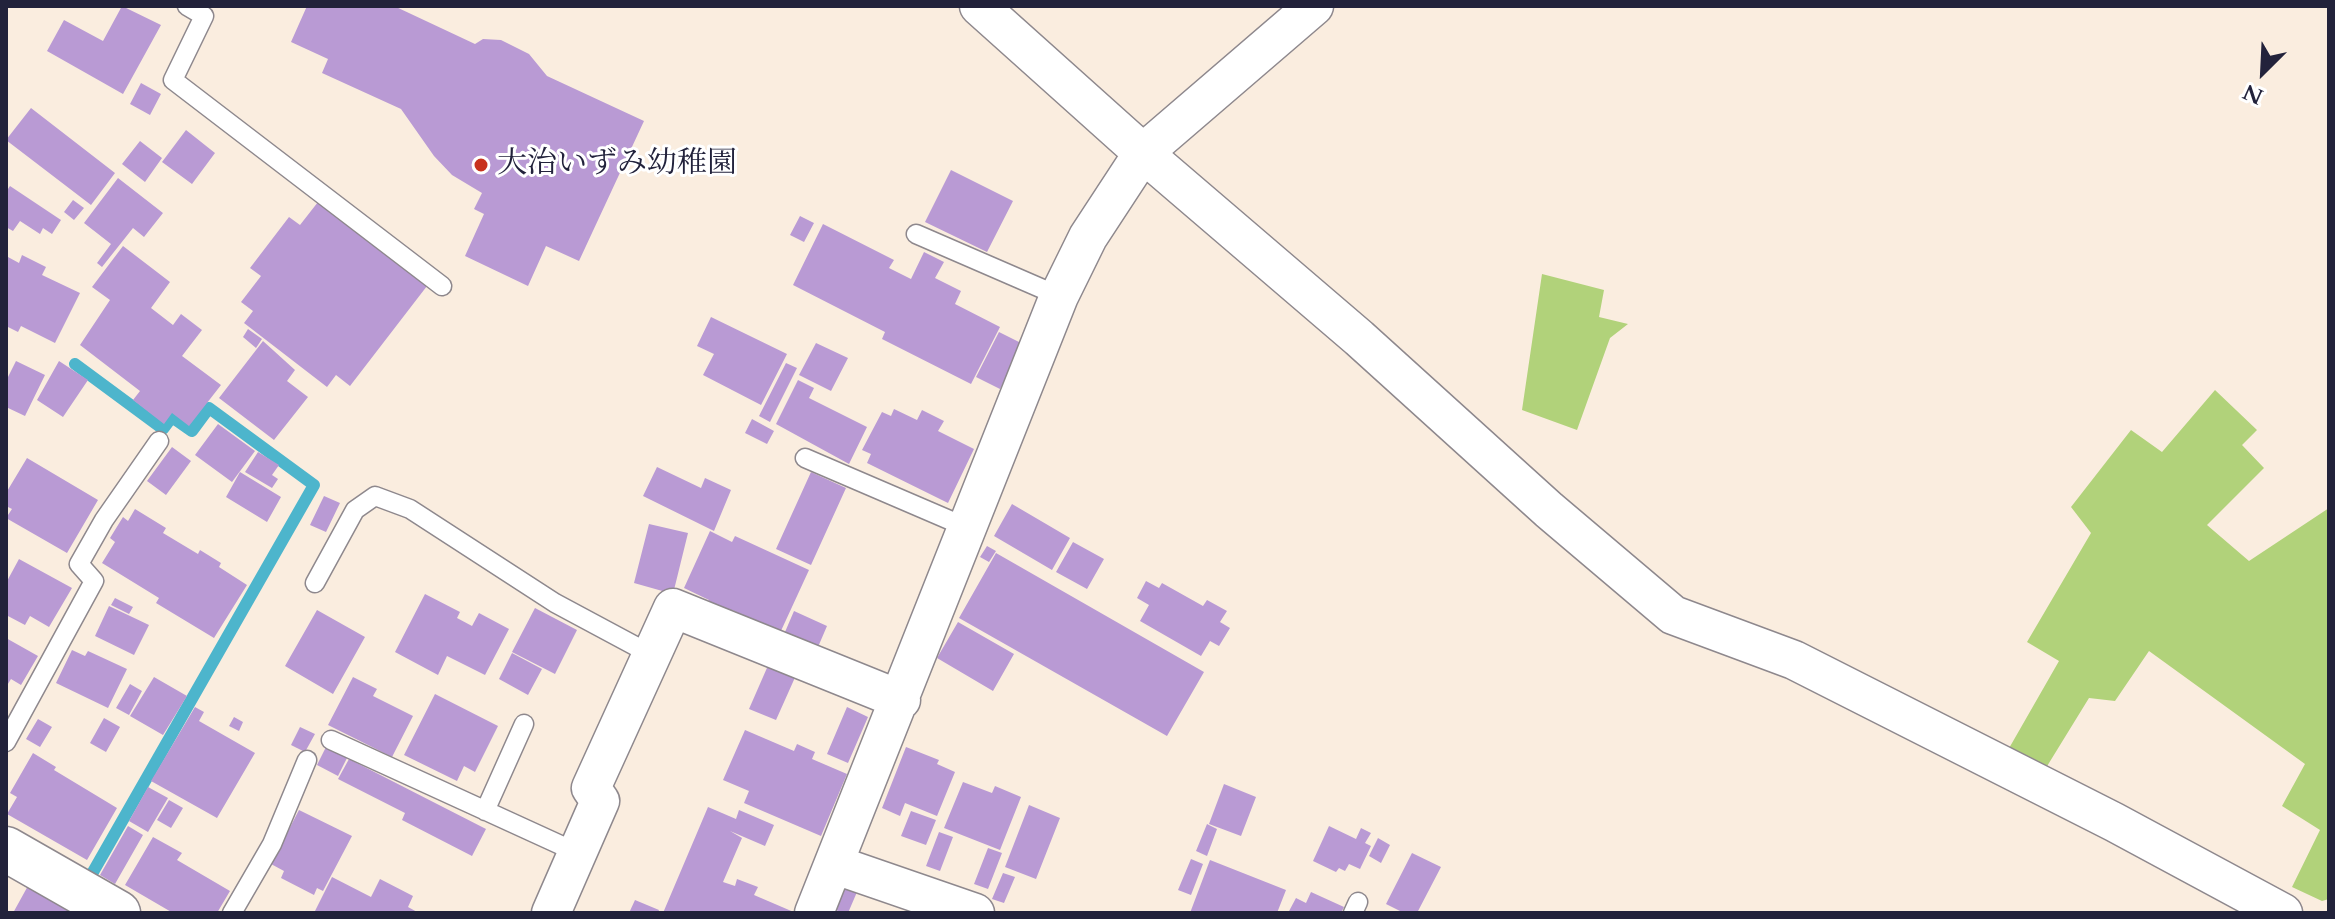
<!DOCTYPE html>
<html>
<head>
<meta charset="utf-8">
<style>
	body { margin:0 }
	#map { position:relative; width:2335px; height:919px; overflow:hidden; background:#faeddf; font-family:Cardo,serif }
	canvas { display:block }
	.frame { position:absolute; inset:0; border:8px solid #22223b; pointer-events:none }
	.north { position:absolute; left:2223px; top:32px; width:80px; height:80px; -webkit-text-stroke:6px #fff; paint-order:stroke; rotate:204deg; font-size:22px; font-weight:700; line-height:32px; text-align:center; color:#22223b }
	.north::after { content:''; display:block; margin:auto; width:28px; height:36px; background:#22223b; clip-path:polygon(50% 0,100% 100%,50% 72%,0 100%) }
</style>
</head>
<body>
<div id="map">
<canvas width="2335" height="919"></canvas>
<div class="frame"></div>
<div class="north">N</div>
</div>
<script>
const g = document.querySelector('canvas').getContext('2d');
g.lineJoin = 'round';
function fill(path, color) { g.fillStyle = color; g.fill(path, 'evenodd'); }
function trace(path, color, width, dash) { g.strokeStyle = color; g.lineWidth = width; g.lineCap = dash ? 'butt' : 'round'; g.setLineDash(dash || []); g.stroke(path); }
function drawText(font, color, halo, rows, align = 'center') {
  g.font = font + ' Cardo,"Noto Serif JP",serif'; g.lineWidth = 6; g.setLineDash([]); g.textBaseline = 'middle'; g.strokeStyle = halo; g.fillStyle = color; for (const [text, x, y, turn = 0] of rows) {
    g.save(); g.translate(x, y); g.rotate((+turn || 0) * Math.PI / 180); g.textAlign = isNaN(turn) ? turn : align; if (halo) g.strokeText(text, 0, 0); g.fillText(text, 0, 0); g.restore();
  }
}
fill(new Path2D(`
	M1542,274L1604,290L1599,317L1628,324L1610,338L1577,430L1522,410Z
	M2215,390L2257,430L2242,445L2264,468L2207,525L2249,561L2329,508V899L2322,901L2292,887L2320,830L2282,806L2305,764L2149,651L2115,701L2089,698L2041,776L2004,757L2059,661L2027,642L2091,533L2071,507L2131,430L2162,452Z`), '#b1d27a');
trace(new Path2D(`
	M75,364L163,429L172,417L192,431L209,408L314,485L93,872`), '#4db5cc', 12);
fill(new Path2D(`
	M122,6L161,25L123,94L47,51L64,20L103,41Z
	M307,6H394L475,44L483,39L501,40L529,54L547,76L644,121L579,261L546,246L528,286L465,256L484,214L474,209L482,193L452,175L434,156L401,109L322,73L328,59L291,42Z
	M141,83L161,94L150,115L130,104Z
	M31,108L115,173L91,205L6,140Z
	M186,130L215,153L192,184L162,162Z
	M140,141L162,158L145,182L122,164Z
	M951,170L1013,201L987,252L925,222Z
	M118,178L163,213L144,237L133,228L102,267L97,263L111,244L84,223Z
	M10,186L61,220L52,234L43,228L40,234L20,221L13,231L6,227V192Z
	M73,200L84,208L74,220L64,212Z
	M318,202L427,286L350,386L336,375L327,387L244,323L253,311L241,302L261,276L250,268L289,217L300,225Z
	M800,216L814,223L804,242L790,235Z
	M823,224L894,260L889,268L911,279L924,252L944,262L935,278L961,291L955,304L1000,327L971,384L882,339L885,332L793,285Z
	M123,246L170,282L151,308L173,325L181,314L202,330L182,356L221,385L189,426L172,413L164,424L133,400L140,391L80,345L110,300L92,287Z
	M22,255L46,267L42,275L80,293L55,343L21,326L18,332L6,326V261L8,257L19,263Z
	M711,317L787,354L761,405L703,375L714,354L697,346Z
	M248,329L262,339L256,348L243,337Z
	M999,332L1023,344L1000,389L976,377Z
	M263,341L295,370L287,381L308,397L274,440L219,398Z
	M816,343L848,358L831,391L799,375Z
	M16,361L45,375L25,416L6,407V381Z
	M59,361L88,380L63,417L37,400Z
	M786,363L797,368L770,422L759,416Z
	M798,380L814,388L809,398L867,427L849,464L776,424Z
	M894,409L917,420L922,410L944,421L938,431L974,449L948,503L867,463L871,454L862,450L882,412L891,416Z
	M752,419L774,431L767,444L745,433Z
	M218,424L255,451L232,482L195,455Z
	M172,447L191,461L166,495L147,481Z
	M258,452L279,465L272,475L278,479L272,488L245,472Z
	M27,458L98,500L67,553L6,518L12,509L6,506V493Z
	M657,467L701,488L705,478L731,490L714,531L643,496Z
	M240,472L281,497L267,522L226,497Z
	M811,472L846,488L811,565L776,549Z
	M324,496L340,503L326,532L310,525Z
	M1012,504L1070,538L1052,570L994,536Z
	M135,509L166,528L163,533L198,554L200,550L221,563L219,567L247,585L214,638L156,603L159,598L102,563L115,542L110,538L123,517L128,521Z
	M649,524L688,533L673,594L634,583Z
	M710,531L732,542L735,536L809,570L780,633L732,610L729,617L706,607L709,600L684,588Z
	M1073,542L1104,559L1087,589L1056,572Z
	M987,546L996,551L989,562L980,557Z
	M996,553L1204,672L1167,736L959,618Z
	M19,559L72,588L49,627L30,616L25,625L6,615V583Z
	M1146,581L1159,588L1162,583L1203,606L1207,600L1227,611L1220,622L1230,628L1219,646L1210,641L1201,656L1140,621L1149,605L1137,598Z
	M425,594L460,612L457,618L472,626L479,613L509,629L485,675L447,656L438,675L395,652Z
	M115,598L133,607L129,614L111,605Z
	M109,606L149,625L134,655L95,636Z
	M535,608L577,630L555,674L512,652Z
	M317,610L365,637L333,694L285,666Z
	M794,611L827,626L818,647L785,632Z
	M958,622L1014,654L993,691L937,658Z
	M6,638L38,656L21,685L11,679L6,687Z
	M72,650L85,656L88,651L127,669L108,708L56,683Z
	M512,653L542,669L528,695L499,679Z
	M770,661L797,673L776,720L749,709Z
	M154,677L187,696L163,735L130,716Z
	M353,677L377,689L373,696L413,716L392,757L328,725Z
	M130,684L142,691L129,715L116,708Z
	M435,694L498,726L475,772L464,766L457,781L404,755Z
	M195,707L204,712L199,721L255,753L217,818L151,781Z
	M847,707L868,717L848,763L827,754Z
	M234,717L243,722L239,731L229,726Z
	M104,718L120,727L106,752L90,743Z
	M38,719L52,727L40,747L26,739Z
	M300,727L315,734L305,752L291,745Z
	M745,730L794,751L797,744L815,752L812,759L847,774L821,836L744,803L749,791L723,780Z
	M326,747L347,758L338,776L317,765Z
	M906,747L939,760L937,764L955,772L937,816L905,803L900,816L882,808Z
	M33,753L56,767L54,770L117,808L87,860L7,814L17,797L10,793Z
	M349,759L486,829L472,856L402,820L405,813L338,779Z
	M963,782L992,793L995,786L1021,797L1000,850L944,828Z
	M1224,784L1256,797L1241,836L1209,824Z
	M148,787L168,798L148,832L129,821Z
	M169,800L183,808L171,828L157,820Z
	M1029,805L1060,818L1036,879L1005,867Z
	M708,807L736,819L739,810L774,825L765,846L730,831L742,838L723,882L735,886L737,879L758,887L754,895L796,913H663Z
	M299,810L352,836L323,891L317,888L314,895L281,878L284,871L271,864Z
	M911,811L936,820L926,845L901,836Z
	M1207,824L1217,829L1207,856L1196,851Z
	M128,826L143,835L115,884L100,875Z
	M1329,826L1356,839L1361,828L1371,833L1365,843L1371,846L1360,869L1349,864L1345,871L1339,868L1336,872L1313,861Z
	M939,832L953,837L940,871L926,866Z
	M153,837L182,853L177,860L230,891L217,913H173L125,885Z
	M1378,838L1390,845L1381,863L1369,856Z
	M988,848L1002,853L988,889L974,884Z
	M1412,853L1441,867L1417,913H1404L1386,904Z
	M1191,859L1203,864L1191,895L1178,890Z
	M1210,860L1286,890L1277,913H1190Z
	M1003,873L1015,877L1004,903L992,899Z
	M332,877L371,897L380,879L413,896L408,907L419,913H314Z
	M836,883L857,892L848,913L825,908Z
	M29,884L71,908L68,913H13Z
	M1311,892L1344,907L1341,913H1288L1296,898L1306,903Z
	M635,900L659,910L658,913H629Z`), '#b99ad4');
const lane = new Path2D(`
	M187,6L204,16L173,80L442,286
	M916,234L1059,296
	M805,458L968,528
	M315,583L355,510L375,496L410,509L555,603L652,655
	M331,740L578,853
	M6,742L94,581L79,564L104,520L159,441
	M485,811L524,724
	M232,913L272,844L307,760
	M1353,913L1358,902`);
const street = new Path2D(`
	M979,6L1143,153L1359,338L1549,510L1673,615L1794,660L2114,822L2283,913
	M836,865L975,913
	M551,913L600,801L591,788L673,608L901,700
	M814,913L1059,296L1088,237L1143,153L1314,6`);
const secondary = new Path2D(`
	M6,849L118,913`);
trace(lane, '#8e888d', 21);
trace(street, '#8e888d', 41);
trace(secondary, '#8e888d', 47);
trace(lane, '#fff', 18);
trace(street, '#fff', 38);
trace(secondary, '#fff', 44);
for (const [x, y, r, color] of [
	[481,165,8,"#c8321e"]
]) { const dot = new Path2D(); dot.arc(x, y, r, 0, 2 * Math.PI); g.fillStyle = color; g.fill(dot); trace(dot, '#fff', 3); }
drawText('30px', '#22223b', '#fff', [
	["大治いずみ幼稚園",497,165]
], 'left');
</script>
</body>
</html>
